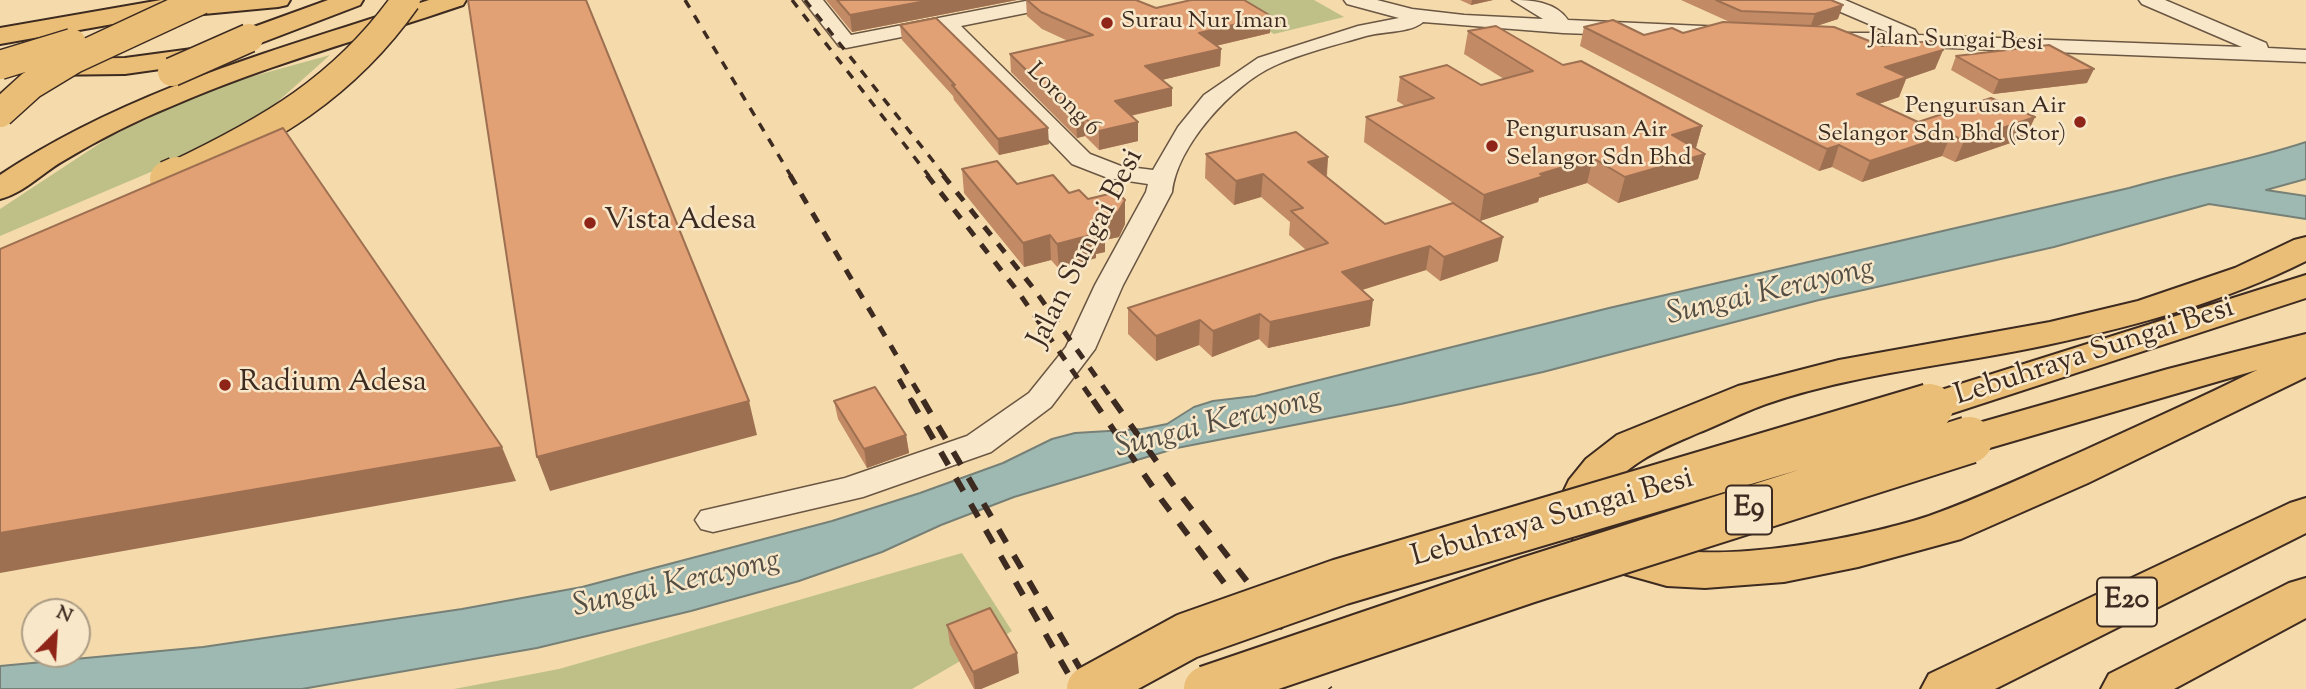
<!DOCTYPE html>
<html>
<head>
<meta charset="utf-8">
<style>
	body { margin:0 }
	#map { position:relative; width:2306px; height:689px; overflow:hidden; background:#f5dbac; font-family:"Sorts Mill Goudy",serif }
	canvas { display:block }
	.north { position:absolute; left:21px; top:598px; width:70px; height:70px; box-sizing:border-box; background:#f8e8c9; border:2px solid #ad9c85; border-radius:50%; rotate:24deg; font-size:19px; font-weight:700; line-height:28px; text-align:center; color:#3d2a20 }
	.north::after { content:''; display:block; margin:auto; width:24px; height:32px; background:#8f2418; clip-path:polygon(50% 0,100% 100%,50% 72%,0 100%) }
</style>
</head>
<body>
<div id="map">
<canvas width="2306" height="689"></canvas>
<div class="north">N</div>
</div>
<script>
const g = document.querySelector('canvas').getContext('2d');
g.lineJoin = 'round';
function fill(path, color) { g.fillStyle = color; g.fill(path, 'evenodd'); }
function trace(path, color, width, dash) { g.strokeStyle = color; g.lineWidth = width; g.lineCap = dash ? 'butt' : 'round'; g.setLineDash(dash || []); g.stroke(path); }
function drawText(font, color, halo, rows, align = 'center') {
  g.font = font + ' "Sorts Mill Goudy",serif'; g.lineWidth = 5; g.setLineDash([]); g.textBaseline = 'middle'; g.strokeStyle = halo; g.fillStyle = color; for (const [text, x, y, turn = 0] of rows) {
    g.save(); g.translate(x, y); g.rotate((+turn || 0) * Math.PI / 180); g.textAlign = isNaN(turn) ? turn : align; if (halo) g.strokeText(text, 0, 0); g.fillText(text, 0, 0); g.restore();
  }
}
fill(new Path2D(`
	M1220,0H1314L1344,17L1274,34Z
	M330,55L274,105L212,146L0,236V209L111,136L214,87Z
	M962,553L1012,631L912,689H454L559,669Z`), '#bec088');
const water = new Path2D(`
	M2306,142V179L2266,190L2306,196V219L2209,204L2054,247L1819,300L1543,372L1401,404L1177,448L1014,497L941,525L882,552L799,581L691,611L537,648L302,689H0V666L203,647L462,609L582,587L832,521L920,493L1003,463L1052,439L1075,433L1142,429L1167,424L1194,407L1213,401L1255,396L1609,308L2129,188C2188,171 2249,161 2306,142Z`);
fill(water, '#9eb9b1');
trace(water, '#778077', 2);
const minor = new Path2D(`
	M803,0H823L851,35L1031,0H1071L1061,6L961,26L1090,154L1121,166L1153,170L1178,127L1204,95L1258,58L1358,26L1399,18L1347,4L1344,0H1377L1412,9L1464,15L1543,19L1512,0C1532,0 1556,2 1568,20L1725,27L1732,29L1735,33L1732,37L1725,39L1563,33L1423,22C1411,33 1383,31 1366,36C1336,45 1302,53 1274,66C1232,85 1177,146 1172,192L1123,285L1095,349L1051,407L991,452L863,497L713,532L701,529L695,520L701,511L845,478L967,436L1029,393L1066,347L1095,285L1146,192L1148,184L1108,178L1072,164L942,29L846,48L839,46Z
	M1819,0H1845L1915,30L1918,35L2242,47L2142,4L2139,0H2165L2266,43L2268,48L2306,50V62L1824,43L1817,41L1814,37L1817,33H1890L1822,4Z`);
const motorway = new Path2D(`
	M161,0H290L287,5L278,7L172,17L164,15L0,44V28Z
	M328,0H363L360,5L258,44L249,46L240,44L236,38L240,32Z
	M429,0H466L463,5C366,38 266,65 172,106C135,121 98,140 63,161C42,173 24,193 0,199V175C131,88 281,49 429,0Z
	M214,46L224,48L227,54L224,60L125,74L40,75L30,73L26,67L30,61L40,59L125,58Z
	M2306,237V261C2226,301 2139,325 2051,344C1957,365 1858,372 1766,404C1743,412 1721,424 1698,433C1659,450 1618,465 1600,507C1605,517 1609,526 1618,533C1680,575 1860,539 1929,516C1982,497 2033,473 2085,450C2142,424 2200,398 2257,370L1969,454L1954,450L1948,440L1954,430L2168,369L2306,334V377L2088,483L1961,539L1858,567L1784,582L1705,588L1667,586L1617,572L1588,558L1579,550L1556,507L1569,480L1586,459L1617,435L1738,386L1839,360L2050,322L2138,301L2235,268L2294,240Z
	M2306,275V298L1944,416L1930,420L1916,416L1910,407L1916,398Z
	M2306,498V533L1995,689H1921L1929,674L2290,503Z
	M2306,578V618L2174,689H2101L2109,674L2289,583Z`);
trace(minor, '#6b5643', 3);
trace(motorway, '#3d2a20', 4);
fill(minor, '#f8e8c9');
fill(motorway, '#eabe76');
trace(new Path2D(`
	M685,0L791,176
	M792,0L929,176
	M805,0L945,176`), '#3d2a20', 3.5, [9, 9]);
trace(new Path2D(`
	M790,175L924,402
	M927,175L1019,293L1094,402
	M943,175L1034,289L1114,402
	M899,379L912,402`), '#3d2a20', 5, [11, 11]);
trace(new Path2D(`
	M911,400L1077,689
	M923,400L1092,689
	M1093,400L1161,499L1304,689
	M1113,400L1179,493L1330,689`), '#3d2a20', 6, [15, 15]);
const motorwayBridgeFar2 = new Path2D(`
	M0,65L72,43
	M172,72L249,38
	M0,113L31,85L74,59L201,0
	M173,176C268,131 344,88 406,0`);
const motorwayBridgeFar1 = new Path2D(`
	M168,179L177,175`);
const motorwayBridge = new Path2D(`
	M1090,689L1187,636L1340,582L1930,407
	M1207,689L1528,580L1969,440`);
trace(motorwayBridgeFar2, '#3d2a20', 31, []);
trace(motorwayBridgeFar1, '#3d2a20', 39, []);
trace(motorwayBridge, '#3d2a20', 50, []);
trace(motorwayBridgeFar2, '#eabe76', 28);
trace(motorwayBridgeFar1, '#eabe76', 36);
trace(motorwayBridge, '#eabe76', 46);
fill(new Path2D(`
	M826,0H1017L852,32Z
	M1026,0H1136L1156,8L1270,33L1216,46L1221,49L1220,66L1162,80L1172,88V106L1131,116L1138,141L1099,150L1085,136L1077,138L1011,72L1010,54L1068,41L1042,29L1027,16Z
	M1460,0H1493L1471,5Z
	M1681,0H1831L1838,19L1817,26L1882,46L1943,50L1935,69L1906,79L1899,97L1879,104L1918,122L2035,117L2025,138L1955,162L1942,156L1862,182L1832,167L1819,171L1580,46L1584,27L1644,35L1683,33L1732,23Z
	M900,25L1049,144L999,155L954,100L953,96L902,40Z
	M1468,31L1563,65L1702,126L1696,148L1705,154L1698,179L1618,203L1587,183L1539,198L1538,202L1480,221L1498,261L1440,281L1426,270L1362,290L1370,326L1268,348L1259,339L1212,357L1199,345L1156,361L1128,334V308L1306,250L1289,235L1290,222L1261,197L1234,205L1205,178L1206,154L1328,157L1327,177L1385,224L1453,203L1364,142L1366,117L1405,106L1397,101L1400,77L1481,85L1504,79L1464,54Z
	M1956,56L2087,83L1993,94L1951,70Z
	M962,169L1017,184L1069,193L1088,199L1125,224L1119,237L1105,240V252L1096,254V258L1059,269L1051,260L1024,267L964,193Z
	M834,401L906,435L909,453L867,468L838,419Z
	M947,625L1019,673L981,689H974L950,644Z`), '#c28a65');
fill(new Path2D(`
	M931,0H1017L852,32L850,15Z
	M1472,0H1493L1471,5Z
	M1843,5L1838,19L1810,28L1815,14Z
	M1271,16L1270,33L1198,50L1199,33Z
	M1221,49L1220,66L1145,84V66Z
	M1943,50L1935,69L1906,79L1899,97L1849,114L1857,94L1885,67Z
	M2094,69L2087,83L1993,94L1999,80Z
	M1172,88V106L1115,119V101Z
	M1084,117L1085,136L1077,138L1076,119Z
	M2035,117L2025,138L1955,162L1964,141Z
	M1138,122V141L1099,150V131Z
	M1702,126L1695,151L1672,135Z
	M1048,128L1049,144L999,155L998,139Z
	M1951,134L1942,156L1862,182L1870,161Z
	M1839,145L1832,167L1819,171L1827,149Z
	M1705,154L1698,179L1618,203L1625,177Z
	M1328,157L1326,180L1308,162Z
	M1593,158L1587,183L1539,198L1538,202L1480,221L1484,195L1540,174Z
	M1263,174L1261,197L1234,205L1236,181Z
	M1125,200V224L1119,237L1105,240V252L1096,254V258L1059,269L1057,244L1092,231L1097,218Z
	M1050,235L1051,260L1024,267L1023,243Z
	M1503,237L1498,261L1440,281L1444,257Z
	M1430,246L1426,270L1339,297L1342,272Z
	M1373,300L1370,326L1268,348L1270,322Z
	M1260,314L1259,339L1212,357L1213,331Z
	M1200,320L1199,345L1156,361V336Z
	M749,401L757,435L550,491L537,457Z
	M906,435L909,453L867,468L864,449Z
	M502,447L516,481L0,573V533Z
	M1017,653L1019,673L981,689H975L973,672Z`), '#9e7052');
const building = new Path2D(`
	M468,0H586L749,401L537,457Z
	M837,0H931L850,15Z
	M1027,0H1136L1156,8L1191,0H1244L1271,16L1199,33L1221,49L1145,66L1172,88L1115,101L1138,122L1099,131L1084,117L1076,119L1010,54L1093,35L1041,12Z
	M1716,0H1831L1843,5L1815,14L1741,11Z
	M936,18L1048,128L998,139L952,85H955L900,25Z
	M1613,20L1644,35L1672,28L1683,33L1723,22L1834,27L1882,46L1941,40L1943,50L1885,67L1907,77L1857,94L1918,122L1991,98L2035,117L1964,141L1951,134L1870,161L1839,145L1827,149L1584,27Z
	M1496,26L1563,65L1581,61L1702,126L1672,135L1705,154L1625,177L1593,158L1540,174L1544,176L1484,195L1366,117L1434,98L1400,77L1447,65L1481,85L1533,71L1468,31Z
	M2049,45L2094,69L1999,80L1956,56Z
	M283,128L502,447L0,533V249Z
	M1296,132L1328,157L1308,162L1385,224L1453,203L1503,237L1444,257L1430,246L1342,272L1373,300L1270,322L1260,314L1213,331L1200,320L1156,336L1128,308L1328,243L1291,211L1303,208L1263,174L1236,181L1206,154Z
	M997,161L1017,184L1053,175L1069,193L1079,190L1088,199L1117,192L1125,200L1118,212L1097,218L1105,227L1092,231L1095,234L1057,244L1050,235L1023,243L962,169Z
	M875,387L906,435L864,449L834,401Z
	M990,608L1017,653L973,672L947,625Z`);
fill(building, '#e2a075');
trace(building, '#9e7052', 2);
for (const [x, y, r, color] of [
	[1107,23,7,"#8f2418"],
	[2080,122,7,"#8f2418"],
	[1492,146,7,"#8f2418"],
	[590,223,7,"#8f2418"],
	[225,385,7,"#8f2418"]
]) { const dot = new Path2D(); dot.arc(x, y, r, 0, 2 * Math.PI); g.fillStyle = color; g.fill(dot); trace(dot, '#f8e8c9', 2.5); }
drawText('24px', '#3d2a20', '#f8e8c9', [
	["Surau Nur Iman",1121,23],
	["Pengurusan Air",2066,108,"right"],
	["Selangor Sdn Bhd (Stor)",2066,136,"right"],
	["Pengurusan Air",1506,132],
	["Selangor Sdn Bhd",1506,160]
], 'left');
drawText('24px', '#3d2a20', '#f8e8c9', [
	["Jalan Sungai Besi",1956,42,2],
	["Lorong 6",1062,101,45]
]);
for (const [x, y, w] of [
	[1749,510,46],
	[2127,602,60]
]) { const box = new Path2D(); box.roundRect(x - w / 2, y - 24.5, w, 49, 5); g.fillStyle = '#f8e8c9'; g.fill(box); trace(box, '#3d2a20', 2); }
drawText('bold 28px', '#3d2a20', null, [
	["E9",1749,510],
	["E20",2127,602]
]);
drawText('30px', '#3d2a20', '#f8e8c9', [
	["Vista Adesa",604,223],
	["Radium Adesa",239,385]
], 'left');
drawText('30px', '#3d2a20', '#f8e8c9', [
	["Jalan Sungai Besi",1088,249,-63],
	["Lebuhraya Sungai Besi",2095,354,-18],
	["Lebuhraya Sungai Besi",1553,520,-16]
]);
drawText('italic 32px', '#554e44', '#f8e8c9', [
	["Sungai Kerayong",1771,294,-13],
	["Sungai Kerayong",1219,425,-14],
	["Sungai Kerayong",677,586,-13]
]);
</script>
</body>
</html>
